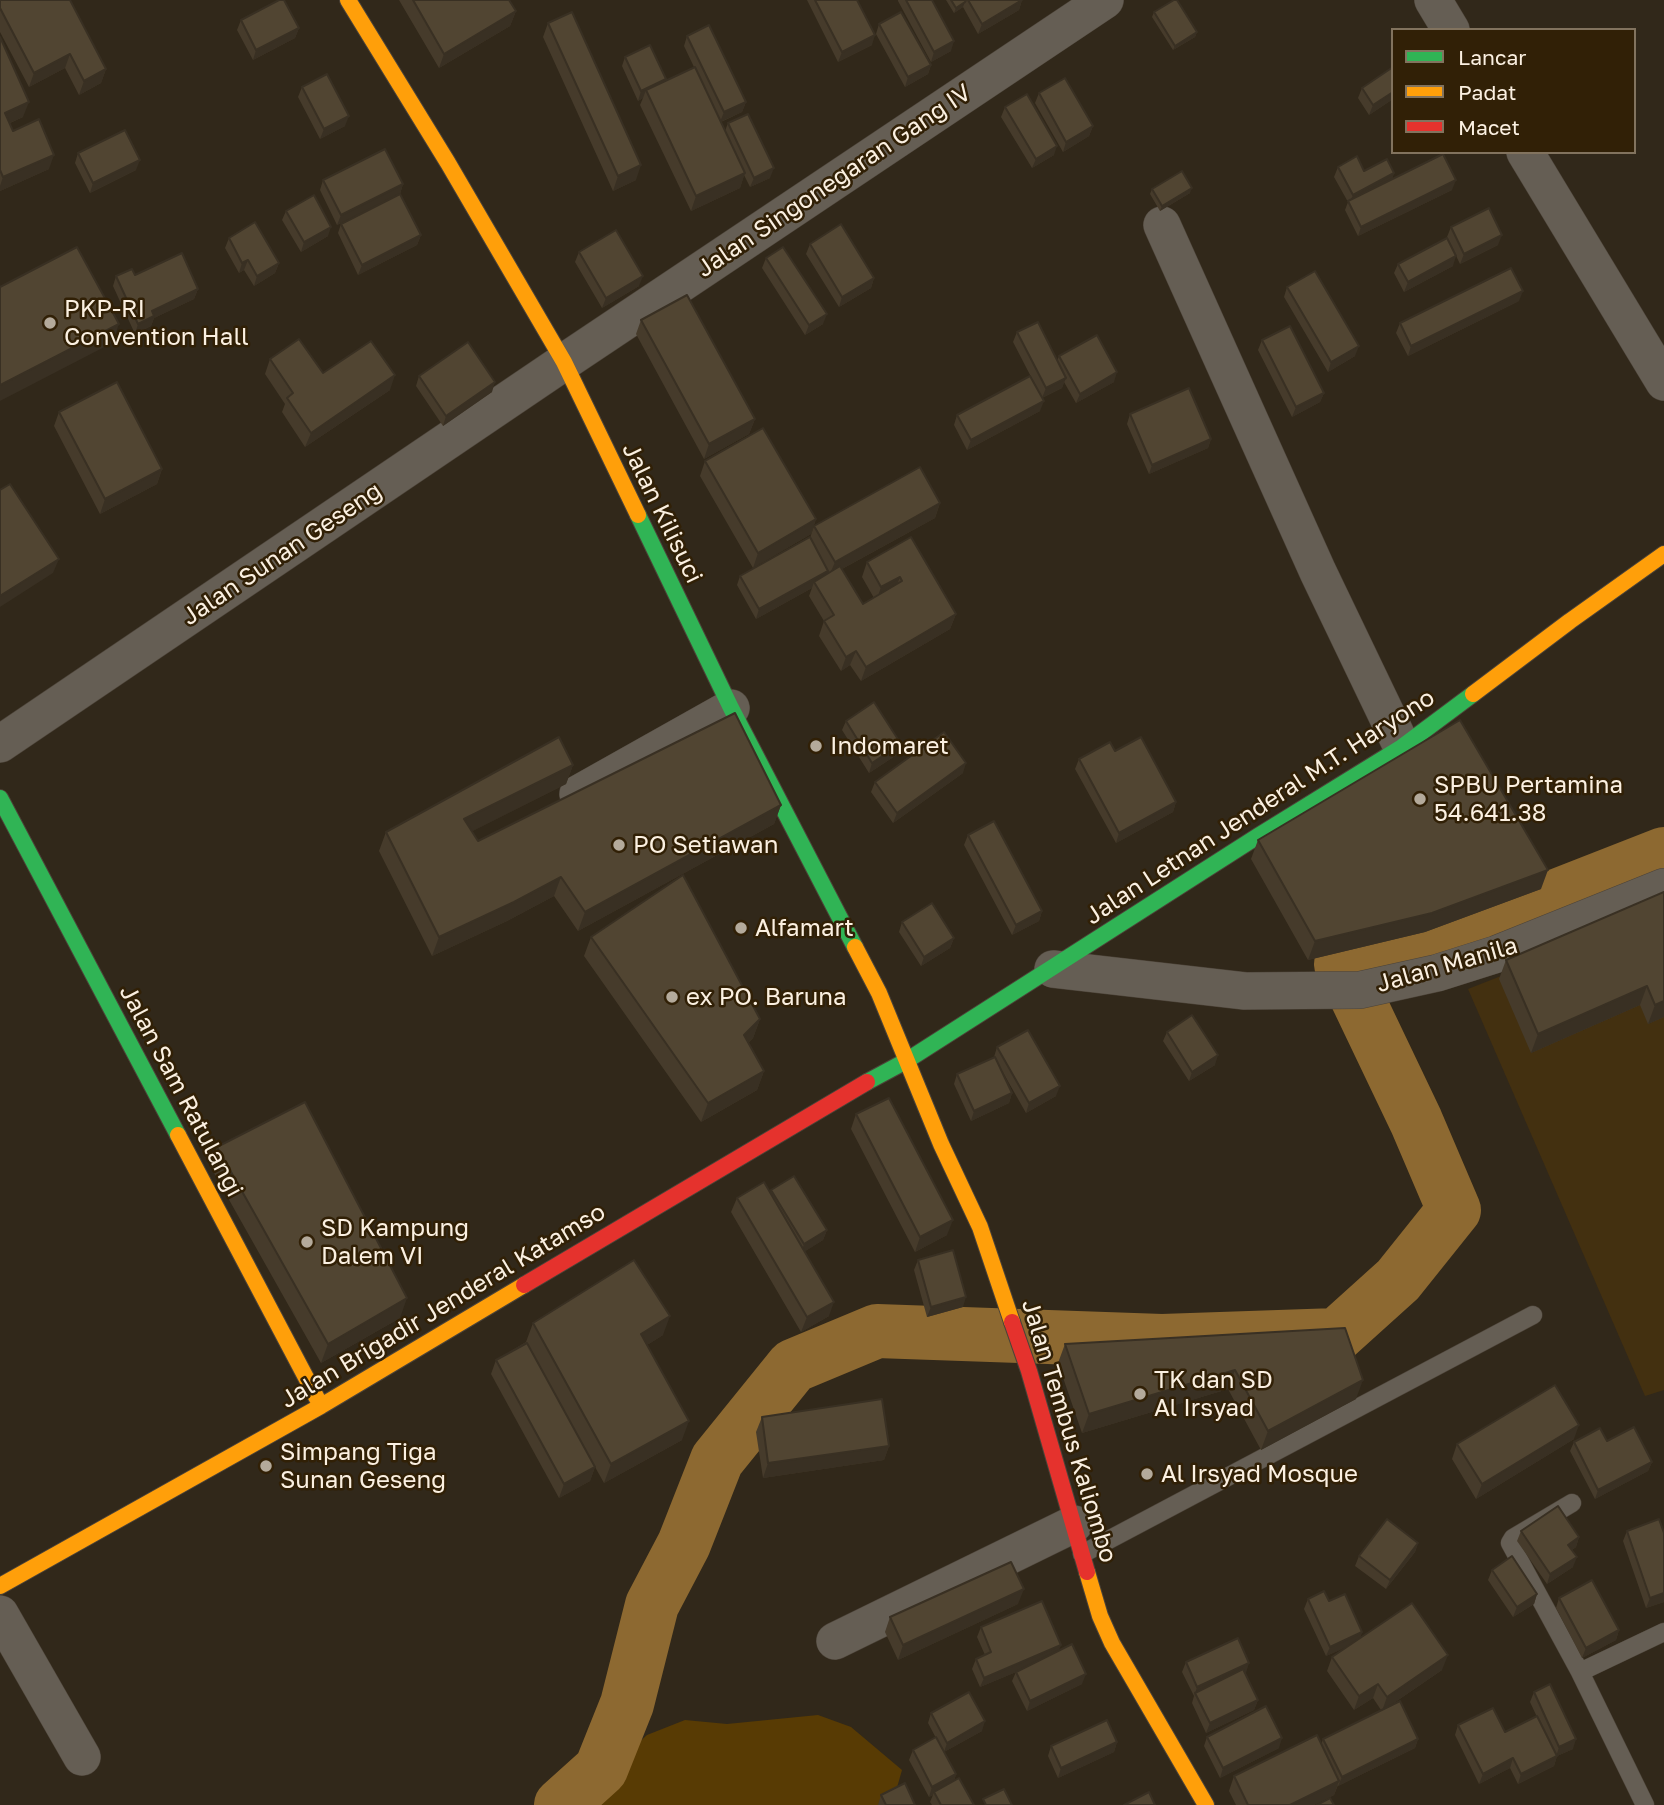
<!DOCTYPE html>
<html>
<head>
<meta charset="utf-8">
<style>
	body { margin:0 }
	#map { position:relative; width:1664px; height:1805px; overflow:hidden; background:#31281a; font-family:"Golos Text",sans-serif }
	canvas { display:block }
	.legend { position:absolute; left:1391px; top:28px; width:245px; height:126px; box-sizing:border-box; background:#312006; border:2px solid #82735e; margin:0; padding:9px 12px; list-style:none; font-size:21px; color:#fbf0e1 }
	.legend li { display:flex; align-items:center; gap:14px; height:35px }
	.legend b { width:35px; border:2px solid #82735e }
</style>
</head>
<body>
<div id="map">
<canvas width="1664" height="1805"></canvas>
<ul class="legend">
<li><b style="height:9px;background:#30b455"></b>Lancar</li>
<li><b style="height:9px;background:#ff9f0a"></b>Padat</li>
<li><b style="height:9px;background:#e5322d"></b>Macet</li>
</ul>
</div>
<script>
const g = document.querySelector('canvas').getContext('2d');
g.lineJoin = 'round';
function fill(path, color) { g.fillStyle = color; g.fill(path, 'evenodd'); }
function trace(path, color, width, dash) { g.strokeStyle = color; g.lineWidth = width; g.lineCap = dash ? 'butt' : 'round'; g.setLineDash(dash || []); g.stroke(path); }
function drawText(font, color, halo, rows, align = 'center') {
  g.font = font + ' "Golos Text",sans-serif'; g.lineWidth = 5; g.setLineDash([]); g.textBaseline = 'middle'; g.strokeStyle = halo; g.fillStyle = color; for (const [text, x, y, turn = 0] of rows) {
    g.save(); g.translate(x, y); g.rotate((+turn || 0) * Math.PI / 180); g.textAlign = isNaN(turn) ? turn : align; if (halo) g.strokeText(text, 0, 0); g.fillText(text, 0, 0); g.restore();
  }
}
fill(new Path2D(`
	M1664,912V1390L1645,1396L1468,989Z`), '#433010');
fill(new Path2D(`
	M818,1715L851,1727L902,1770L894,1798L879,1805H571L647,1735L685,1720L727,1724Z`), '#583b04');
trace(new Path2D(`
	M561,1805L601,1769L627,1704L652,1605L684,1544L717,1460L793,1366L877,1331L1162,1341L1337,1335L1398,1280L1454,1210L1416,1121L1341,964L1439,942L1664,854`), '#8d6931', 54);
const lane = new Path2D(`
	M1572,1503L1513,1538L1510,1543L1580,1672L1645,1805
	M1082,1554L1533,1315
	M1580,1672L1664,1632`);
const street = new Path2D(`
	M1433,0L1451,30
	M1525,152L1664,382
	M1162,225L1318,572L1402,747
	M0,744L564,362L1105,0
	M578,794L731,708
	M1053,969L1245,991L1360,990L1437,973L1497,954L1664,887
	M0,1614L82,1757
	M835,1641L1074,1524`);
const fast = new Path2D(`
	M638,515L731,708L855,947
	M0,798L178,1135
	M867,1082L906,1061L1258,836L1402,747L1473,694`);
const slow = new Path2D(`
	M348,0L448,163L564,362L638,515
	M1473,694L1570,621L1664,554
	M855,947L879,993L941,1144L980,1227L1012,1322
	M178,1135L321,1406
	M1087,1572L1100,1616L1112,1643L1206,1805
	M0,1586L321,1406L524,1285`);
const jam = new Path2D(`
	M524,1285L867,1082
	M1012,1322L1029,1371L1087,1572`);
trace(lane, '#4c4338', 19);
trace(street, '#4c4338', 38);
trace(fast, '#4c4338', 18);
trace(slow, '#4c4338', 18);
trace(jam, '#4c4338', 18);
trace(lane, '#655e54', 18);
trace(street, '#655e54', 37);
trace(fast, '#30b455', 16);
trace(slow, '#ff9f0a', 16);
trace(jam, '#e5322d', 16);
fill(new Path2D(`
	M0,0L106,69L101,83L79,95L65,68L29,87L0,32Z
	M399,0H509L516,11L510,26L439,68Z
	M807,0H857L872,45L838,62Z
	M898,0H932L951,51L931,62L898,1Z
	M946,0H1022L1019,10L978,34L963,7L954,13Z
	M1154,12L1197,32L1195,37L1173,50L1152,17Z
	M241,20L299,28L295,38L253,60L237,30Z
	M548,23L636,180L613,191L543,37Z
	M879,24L931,65L928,74L905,87L876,34Z
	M687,36L746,102L742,112L721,122L725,131L728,123L770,178L750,187L744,175L740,188L691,211L640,105L643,98L638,101L622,66L625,57L665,81L694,67L684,46Z
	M0,37L23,117L10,123L13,131L49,169L0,191Z
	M1393,67V99L1369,115L1358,98L1362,88Z
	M302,87L345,126L320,139L298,97Z
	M1039,93L1093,126L1089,136L1063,152L1035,103Z
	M1005,107L1054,155L1032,168L1001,117Z
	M78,153L136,170L90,193L75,163Z
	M1338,167L1364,171L1394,173L1392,179L1452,190L1358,236L1345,210L1348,202L1334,177Z
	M323,180L403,184L400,194L337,225L320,190Z
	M1152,189L1190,193L1160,211L1150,194Z
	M286,211L328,236L301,252L282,220Z
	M341,224L421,235L417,245L358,275L338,233Z
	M1451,227L1498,245L1460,264L1447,237Z
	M229,238L279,263L275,273L254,286L244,270L239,273L225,248Z
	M810,244L874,278L871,288L839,307L806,254Z
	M579,252L639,286L602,308L575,262Z
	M766,258L823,324L805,335L762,268Z
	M1398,264L1453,266L1404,292L1394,273Z
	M135,275L198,289L194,299L154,318L151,326L135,334L113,286L116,276Z
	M1287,287L1355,356L1328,372L1284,297Z
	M1519,301L1408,356L1396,333L1400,323Z
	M641,320L755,419L749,434L704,459L636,334Z
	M1017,332L1057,361L1059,356L1114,382L1076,403L1064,382L1062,388L1042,398L1013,342Z
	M1262,340L1324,393L1320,402L1292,417L1258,350Z
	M270,359L323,373L390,390L305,447L282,412L285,404L265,374Z
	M419,376L492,392L443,426L416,386Z
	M1040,411L967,450L954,425L957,415Z
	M59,412L162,469L157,484L100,514L54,426Z
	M1130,414L1211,439L1208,448L1149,474L1127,424Z
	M705,461L816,519L811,534L753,568L700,476Z
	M940,503L935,518L842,569L863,604L874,598L862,577L867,562L911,537L956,614L950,629L861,681L850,665L841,671L819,636L824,621L809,596L812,588L756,619L737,585L740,576L810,538L814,526Z
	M846,721L901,744L898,754L869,773L842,730Z
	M1115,751L1176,802L1173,812L1116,843L1075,769L1079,759Z
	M573,765L566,784L472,831L478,841L781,805L774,824L578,931L554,896L507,921L432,956L379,851L386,832Z
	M963,773L893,823L871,792L875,782Z
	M968,835L1042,911L1039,921L1012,935L964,845Z
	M1258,840L1541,889L1425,932L1308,960L1251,859Z
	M1664,892V1017L1648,1024L1640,1005L1531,1053L1499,979L1506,960Z
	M902,922L954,938L950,948L921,966L899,932Z
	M591,937L760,1019L753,1038L748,1043L764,1071L757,1090L701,1122L584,956Z
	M1167,1032L1215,1065L1189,1081L1163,1041Z
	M997,1047L1056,1096L1026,1113L1001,1069L1012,1093L1009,1103L971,1121L954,1084L957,1074L994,1057Z
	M856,1114L947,1235L915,1252L851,1129Z
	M217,1147L400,1318L321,1363L210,1166Z
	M771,1190L827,1230L823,1240L805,1251L829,1316L801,1332L731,1212L737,1198L770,1192Z
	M918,1260L963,1307L927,1317L914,1270Z
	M533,1323L663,1335L647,1345L682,1440L604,1483L595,1467L590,1481L559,1498L491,1374L496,1360L526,1342Z
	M1345,1328L1356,1399L1261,1450L1228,1389L1082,1433L1058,1363L1065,1344Z
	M762,1417L889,1446L884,1460L763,1478L756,1432Z
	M1574,1439L1476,1499L1452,1459L1457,1444Z
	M1607,1441L1652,1462L1648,1471L1595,1499L1570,1451L1574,1442Z
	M1521,1531L1579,1537L1576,1547L1572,1550L1573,1567L1547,1584L1517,1541Z
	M1627,1531L1664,1533V1602L1646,1608L1623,1541Z
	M1418,1543L1415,1552L1386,1589L1355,1566L1359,1556Z
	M1492,1570L1537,1594L1534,1604L1513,1617L1488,1580Z
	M1559,1598L1619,1630L1616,1640L1582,1658L1556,1608Z
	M1308,1599L1329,1601L1362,1632L1360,1638L1442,1670L1388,1707L1418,1739L1415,1748L1338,1786V1785L1334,1795L1314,1805H1236L1229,1791L1234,1776L1321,1745L1323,1739L1381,1710L1373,1698L1354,1710L1327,1671L1332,1657L1344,1648L1326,1656L1304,1609Z
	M1018,1604L898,1660L885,1632L890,1617Z
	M981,1627L1061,1645L1058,1651L1082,1684L1027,1711L1012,1681L1016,1672L980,1687L972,1669L976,1659L985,1655L977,1637Z
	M1186,1662L1246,1673H1245L1258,1700L1254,1710L1206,1733L1192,1703L1194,1696L1182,1672Z
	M1534,1692L1573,1749L1557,1756L1554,1766L1518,1784L1510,1768L1479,1784L1455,1735L1458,1725L1505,1732L1537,1717L1530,1702Z
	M931,1713L982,1731L944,1752L956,1774L954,1781L974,1805H932L930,1802L933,1795L929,1797L909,1760L913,1750L936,1738L928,1723Z
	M1207,1737L1279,1748L1220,1778L1204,1746Z
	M1117,1742L1114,1752L1058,1778L1048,1756L1051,1746Z
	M881,1795L915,1805H878Z`), '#463b2b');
fill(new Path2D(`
	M1022,0L1019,10L978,34L982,24Z
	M965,2L963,7L954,13L956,8Z
	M516,11L510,26L439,68L444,54Z
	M299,28L295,38L253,60L256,50Z
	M1197,32L1195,37L1173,50L1175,46Z
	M875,35L872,45L838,62L842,52Z
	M954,41L951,51L931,62L934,52Z
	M70,54L65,68L29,87L34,73Z
	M931,65L928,74L905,87L908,77Z
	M106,69L101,83L79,95L84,81Z
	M666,79L662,89L646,90L643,98L638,101L641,91Z
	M1393,92V99L1369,115L1373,105Z
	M29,102L23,117L0,127L5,113Z
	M746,102L742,112L720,122L724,112Z
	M349,116L345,126L320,139L324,129Z
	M1093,126L1089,136L1063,152L1066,142Z
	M1057,146L1054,155L1032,168L1036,159Z
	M54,155L49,169L0,191V186L3,177Z
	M140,160L136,170L90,193L93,183Z
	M641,165L636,180L613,191L618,176Z
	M774,168L770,178L750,187L754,178Z
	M745,173L740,188L691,211L696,196Z
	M1394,173L1391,183L1349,204L1353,195Z
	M1456,180L1452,190L1358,236L1361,227Z
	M403,184L400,194L337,225L341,215Z
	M1192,188L1190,193L1160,211L1162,206Z
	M331,227L328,236L301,252L304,242Z
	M421,235L417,245L358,275L362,265Z
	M1502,235L1498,245L1460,264L1464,254Z
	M1456,256L1453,266L1404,292L1408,282Z
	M248,260L244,270L239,273L242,263Z
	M279,263L275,273L254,286L257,276Z
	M643,276L639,286L602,308L606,298Z
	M874,278L871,288L839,307L842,297Z
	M198,289L194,299L154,318L151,326L135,334L138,324L152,311Z
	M1523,291L1519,301L1408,356L1411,346Z
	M827,314L823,324L805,335L809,325Z
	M119,324L112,343L0,401V385Z
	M1359,346L1355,356L1328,372L1331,362Z
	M1117,372L1114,382L1076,403L1080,394Z
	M395,375L390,390L305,447L311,433Z
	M1066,378L1062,388L1042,398L1046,388Z
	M495,382L492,392L443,426L446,416Z
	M1324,393L1320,402L1292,417L1296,407Z
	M1044,401L1040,411L967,450L971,440Z
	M755,419L749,434L704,459L709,444Z
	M1211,439L1208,448L1149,474L1152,465Z
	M162,469L157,484L100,514L105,499Z
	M940,503L935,518L829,576L835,562Z
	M816,519L811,534L753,568L758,553Z
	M59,559L53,573L0,607V596Z
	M828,571L824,581L814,582L812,588L756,619L759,609Z
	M900,577L894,592L876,602L881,587Z
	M956,614L950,629L861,681L866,667Z
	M856,651L850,665L841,671L846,657Z
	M901,744L898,754L869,773L872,763Z
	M966,763L963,773L893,823L897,813Z
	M573,765L566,784L457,839L464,819Z
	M1176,802L1173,812L1116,843L1119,833Z
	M781,805L774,824L578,931L585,912Z
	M1548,870L1541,889L1425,932L1308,960L1315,941Z
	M561,877L554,896L507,921L432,956L439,937Z
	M1042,911L1039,921L1012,935L1016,925Z
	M954,938L950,948L921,966L924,957Z
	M1647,986L1640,1005L1531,1053L1538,1034Z
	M1664,1001V1017L1648,1024L1655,1005Z
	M760,1019L753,1038L737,1054L744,1035Z
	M1218,1055L1215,1065L1189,1081L1192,1072Z
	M764,1071L757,1090L701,1122L708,1103Z
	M1060,1086L1056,1096L1026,1113L1029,1103Z
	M1012,1093L1009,1103L971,1121L974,1111Z
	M953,1220L947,1235L915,1252L920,1237Z
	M827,1230L823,1240L801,1254L804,1244Z
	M966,1297L963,1307L927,1317L931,1307Z
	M407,1298L400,1318L321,1363L328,1344Z
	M834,1302L829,1316L801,1332L807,1317Z
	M670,1316L663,1335L634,1353L641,1334Z
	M1235,1370L1228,1389L1082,1433L1089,1414Z
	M1363,1380L1356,1399L1261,1450L1268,1431Z
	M689,1421L682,1440L604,1483L611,1464Z
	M1579,1425L1574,1439L1476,1499L1482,1484Z
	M889,1446L884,1460L763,1478L768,1463Z
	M1652,1462L1648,1471L1595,1499L1598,1490Z
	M595,1467L590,1481L559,1498L564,1484Z
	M1579,1537L1576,1547L1565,1555L1568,1545Z
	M1418,1543L1415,1552L1386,1589L1390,1580Z
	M1577,1557L1573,1567L1547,1584L1550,1574Z
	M1024,1589L1018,1604L898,1660L903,1645Z
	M1664,1593V1602L1646,1608L1650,1598Z
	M1537,1594L1534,1604L1513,1617L1517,1607Z
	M1619,1630L1616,1640L1582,1658L1586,1648Z
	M1362,1632L1359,1642L1326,1656L1330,1647Z
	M1061,1645L1057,1655L980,1687L984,1678Z
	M1448,1655L1442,1670L1382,1711L1387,1697Z
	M1249,1663L1246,1673L1196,1695L1195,1693L1194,1697L1197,1687Z
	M1086,1674L1082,1684L1027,1711L1030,1701Z
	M1378,1684L1373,1698L1354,1710L1359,1696Z
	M1258,1700L1254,1710L1206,1733L1210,1723Z
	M985,1721L982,1731L944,1752L947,1743Z
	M1282,1738L1279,1748L1220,1778L1223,1768Z
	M1418,1739L1415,1748L1338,1786L1342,1777Z
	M1576,1739L1573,1749L1557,1756L1554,1766L1518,1784L1521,1774L1556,1757L1559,1747Z
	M1117,1742L1114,1752L1058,1778L1061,1768Z
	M1513,1758L1510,1768L1479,1784L1483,1774Z
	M956,1774L953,1784L934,1792L933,1795L929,1797L932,1787Z
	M1339,1781L1334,1795L1314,1805H1290Z`), '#393023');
const building = new Path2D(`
	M0,0H70L106,69L84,81L70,54L34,73L0,8Z
	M279,0H284L299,28L256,50L241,20Z
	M413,0H509L516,11L444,54Z
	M815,0H857L875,35L842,52Z
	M906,0H932L954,41L934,52Z
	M951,0H966L965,2L956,8Z
	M968,0H1022L982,24Z
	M1174,0H1177L1197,32L1175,46L1154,12Z
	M572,12L641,165L618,176L548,23Z
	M901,12L931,65L908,77L879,24Z
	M709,25L746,102L724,112L687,36Z
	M0,37L29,102L5,113L13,131L39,119L54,155L3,177L0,170Z
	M650,45L666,79L641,91L625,57Z
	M695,67L745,173L696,196L646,90Z
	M1393,67V92L1373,105L1362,88Z
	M327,74L349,116L324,129L302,87Z
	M1065,78L1093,126L1066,142L1039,93Z
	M1027,94L1057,146L1036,159L1005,107Z
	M748,114L774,168L754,178L728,123Z
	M125,130L140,160L93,183L78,153Z
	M385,149L403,184L341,215L323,180Z
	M1443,154L1456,180L1361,227L1348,201Z
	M1357,156L1364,171L1387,159L1394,173L1353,195L1338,167Z
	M1182,171L1192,188L1162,206L1152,189Z
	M400,194L421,235L362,265L341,224Z
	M314,195L331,227L304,242L286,211Z
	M1489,208L1502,235L1464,254L1451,227Z
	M255,222L279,263L257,276L248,260L242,263L229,238Z
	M841,224L874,278L842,297L810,244Z
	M616,230L643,276L606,298L579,252Z
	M1447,238L1456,256L1408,282L1398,264Z
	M77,247L119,324L0,385V287Z
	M783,247L827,314L809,325L766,258Z
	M182,253L198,289L152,311L154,316L138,324L116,276L132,269L135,275Z
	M1511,268L1523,291L1411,346L1400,323Z
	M1315,271L1359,346L1331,362L1287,287Z
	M687,295L755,419L709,444L641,320Z
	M1038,322L1066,378L1046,388L1017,332Z
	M1290,326L1324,393L1296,407L1262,340Z
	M1097,335L1117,372L1080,394L1059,356Z
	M299,339L323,373L371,341L395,375L311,433L287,398L293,393L270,359Z
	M468,342L495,382L446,416L419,376Z
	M1030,376L1044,401L971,440L957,415Z
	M117,382L162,469L105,499L59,412Z
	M1189,388L1211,439L1152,465L1130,414Z
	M763,428L816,519L758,553L705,461Z
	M920,467L940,503L835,562L814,526Z
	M10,484L59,559L0,596V490Z
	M810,537L828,571L759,609L740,576Z
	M911,537L956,614L866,667L856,651L846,657L824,621L834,615L814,582L840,566L863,604L902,581L900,577L881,587L867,562Z
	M874,702L901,744L872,763L846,721Z
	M735,713L781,805L585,912L561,877L514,902L439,937L386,832L559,737L573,765L464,819L478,841Z
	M1460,720L1548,870L1432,913L1315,941L1258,840Z
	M944,732L966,763L897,813L875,782Z
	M1141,737L1176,802L1119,833L1079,759L1110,742L1115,751Z
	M994,821L1042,911L1016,925L968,835Z
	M683,875L760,1019L744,1035L764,1071L708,1103L591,937Z
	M1664,892V1001L1655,1005L1647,986L1538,1034L1506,960Z
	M932,903L954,938L924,957L902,922Z
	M1192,1015L1218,1055L1192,1072L1167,1032Z
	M1028,1030L1060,1086L1029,1103L997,1047Z
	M995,1057L1012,1093L974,1111L957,1074Z
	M889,1098L953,1220L920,1237L856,1114Z
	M305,1102L407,1298L328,1344L217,1147Z
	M794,1176L827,1230L804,1244L771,1190Z
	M764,1182L834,1302L807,1317L737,1198Z
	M953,1250L966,1297L931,1307L918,1260Z
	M634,1260L670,1316L641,1334L689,1421L611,1464L533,1323Z
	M1345,1328L1363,1380L1268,1431L1235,1370L1089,1414L1065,1344Z
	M527,1343L595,1467L564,1484L496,1360Z
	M1555,1385L1579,1425L1482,1484L1457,1444Z
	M882,1399L889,1446L768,1463L762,1417Z
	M1634,1427L1652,1462L1598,1490L1574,1442L1600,1428L1607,1441Z
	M1558,1506L1579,1537L1568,1545L1577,1557L1550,1574L1521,1531Z
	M1387,1519L1418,1543L1390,1580L1359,1556Z
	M1659,1519L1664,1533V1593L1650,1598L1627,1531Z
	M1512,1556L1537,1594L1517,1607L1492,1570Z
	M1011,1562L1024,1589L903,1645L890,1617Z
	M1592,1580L1619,1630L1586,1648L1559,1598Z
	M1324,1591L1329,1601L1345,1594L1362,1632L1330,1647L1308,1599Z
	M1042,1601L1061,1645L984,1678L976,1659L991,1652L981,1627Z
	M1412,1603L1448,1655L1387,1697L1378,1684L1359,1696L1332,1657Z
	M1238,1638L1249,1663L1197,1687L1186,1662Z
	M1072,1644L1086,1674L1030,1701L1016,1672Z
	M1243,1669L1258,1700L1210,1723L1195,1693Z
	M1550,1684L1576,1739L1559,1747L1534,1692Z
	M969,1692L985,1721L947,1743L931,1713Z
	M1400,1701L1418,1739L1342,1777L1323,1739Z
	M1266,1706L1282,1738L1223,1768L1207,1737Z
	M1493,1708L1505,1732L1537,1716L1557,1756L1521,1774L1513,1758L1483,1774L1458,1725Z
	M1107,1720L1117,1742L1061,1768L1051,1746Z
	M1317,1735L1339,1781L1290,1805H1248L1234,1776Z
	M936,1737L956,1774L932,1787L913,1750Z
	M959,1778L974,1805H941L934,1792Z
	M905,1783L915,1805H886L881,1795Z
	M1004,1789L1012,1805H986L983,1799Z
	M1149,1792L1155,1805H1124Z
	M1330,1798L1334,1805H1317Z`);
fill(building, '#514532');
trace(building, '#393023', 2);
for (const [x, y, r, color] of [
	[50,323,7,"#b4aa9b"],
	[816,746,7,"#b4aa9b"],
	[1420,799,7,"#b4aa9b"],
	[619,845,7,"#b4aa9b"],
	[741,928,7,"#b4aa9b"],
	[672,997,7,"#b4aa9b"],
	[307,1242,7,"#b4aa9b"],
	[1140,1394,7,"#b4aa9b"],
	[266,1466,7,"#b4aa9b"],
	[1147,1474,7,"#b4aa9b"]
]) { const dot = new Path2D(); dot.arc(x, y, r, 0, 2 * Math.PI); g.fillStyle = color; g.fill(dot); trace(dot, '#312006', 2.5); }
drawText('24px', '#fbf0e1', '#312006', [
	["Jalan Singonegaran Gang IV",834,181,-34],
	["Jalan Kilisuci",662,513,64],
	["Jalan Sunan Geseng",282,554,-34],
	["Jalan Letnan Jenderal M.T. Haryono",1260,807,-33],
	["Jalan Manila",1447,965,-16],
	["Jalan Sam Ratulangi",181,1091,62],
	["Jalan Brigadir Jenderal Katamso",443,1306,-31],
	["Jalan Tembus Kaliombo",1069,1431,73]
]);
drawText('24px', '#fbf0e1', '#312006', [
	["PKP-RI",64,309],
	["Convention Hall",64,337],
	["Indomaret",830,746],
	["SPBU Pertamina",1434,785],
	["54.641.38",1434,813],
	["PO Setiawan",633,845],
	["Alfamart",755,928],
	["ex PO. Baruna",686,997],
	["SD Kampung",321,1228],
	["Dalem VI",321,1256],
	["TK dan SD",1154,1380],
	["Al Irsyad",1154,1408],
	["Simpang Tiga",280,1452],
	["Sunan Geseng",280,1480],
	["Al Irsyad Mosque",1161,1474]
], 'left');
</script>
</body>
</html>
